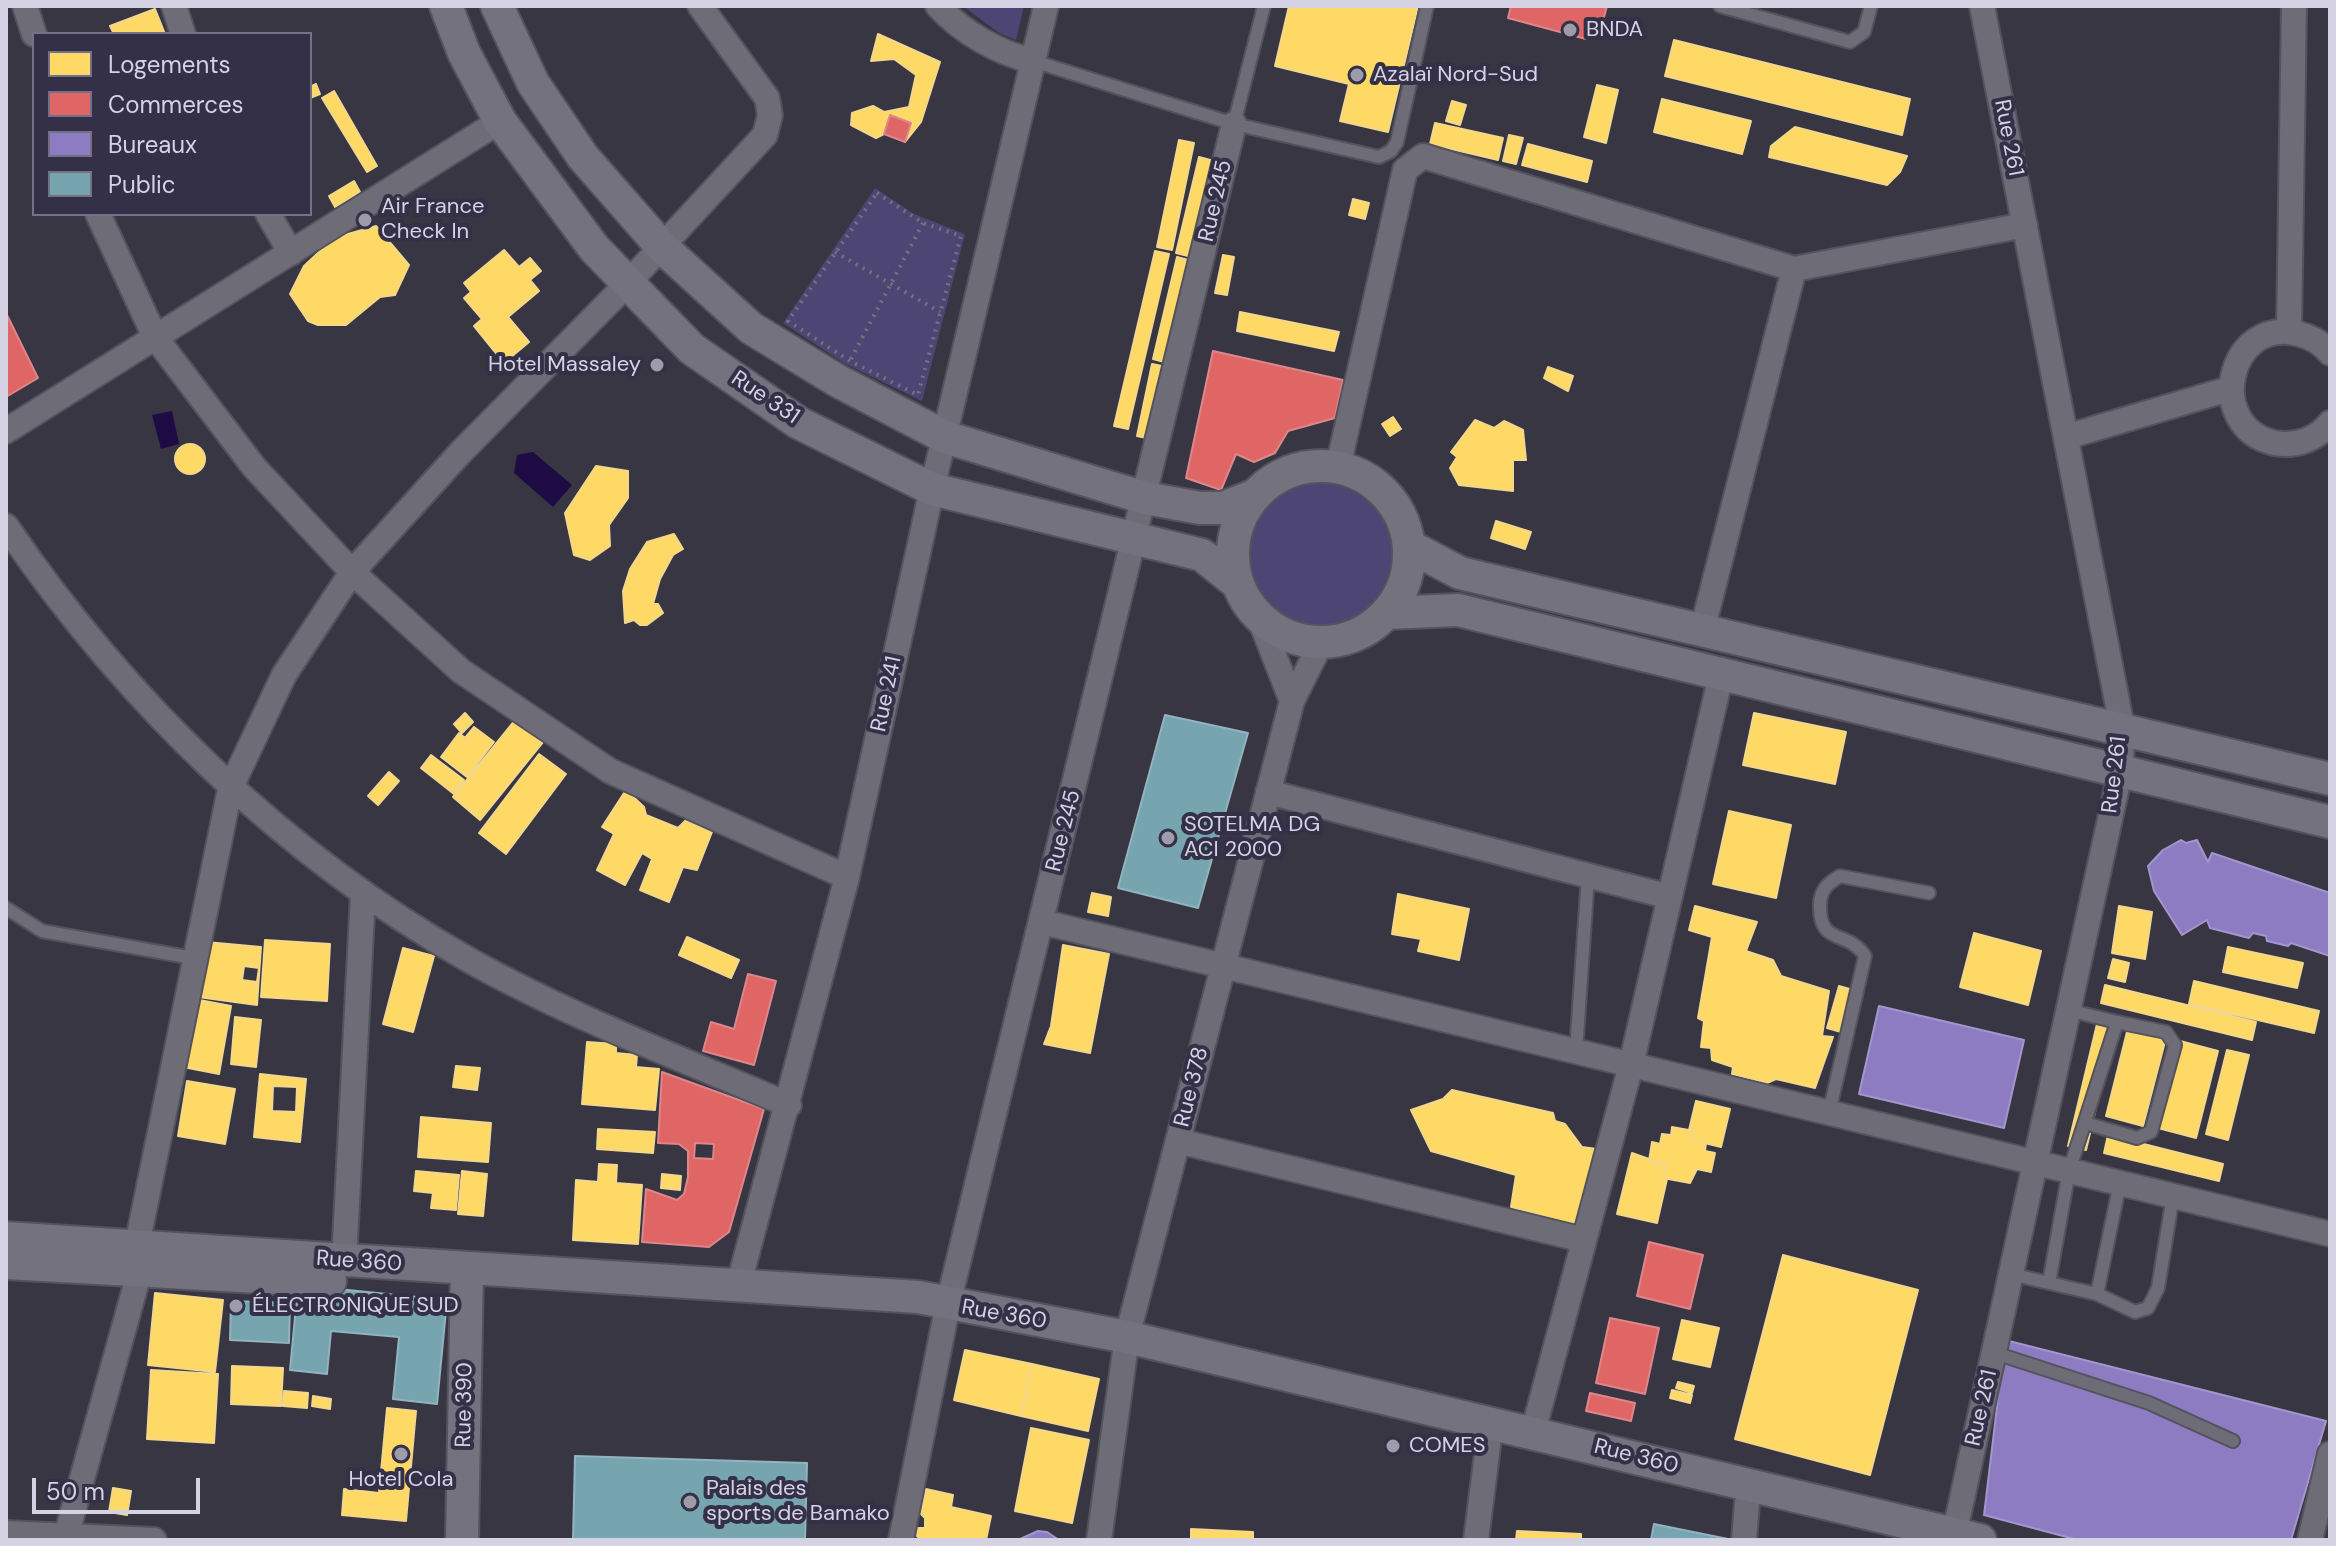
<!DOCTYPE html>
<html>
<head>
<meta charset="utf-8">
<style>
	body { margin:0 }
	#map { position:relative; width:2336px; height:1546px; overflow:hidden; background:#373642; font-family:"DM Sans",sans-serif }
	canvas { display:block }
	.frame { position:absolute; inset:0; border:8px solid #d5d3e3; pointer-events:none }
	.legend { position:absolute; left:32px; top:32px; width:280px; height:184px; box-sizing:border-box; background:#333048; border:2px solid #747186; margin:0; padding:10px 14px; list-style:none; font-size:24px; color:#d5d3e3 }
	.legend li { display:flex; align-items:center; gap:16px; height:40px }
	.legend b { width:40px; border:2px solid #747186 }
	.scale { position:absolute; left:32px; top:1478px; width:168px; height:36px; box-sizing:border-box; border:4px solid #d5d3e3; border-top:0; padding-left:10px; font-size:24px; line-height:28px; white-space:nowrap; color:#d5d3e3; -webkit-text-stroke:6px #333048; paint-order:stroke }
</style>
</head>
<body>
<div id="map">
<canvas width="2336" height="1546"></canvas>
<div class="frame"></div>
<ul class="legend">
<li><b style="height:22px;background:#ffd966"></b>Logements</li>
<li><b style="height:22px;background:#e06666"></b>Commerces</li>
<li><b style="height:22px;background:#8e7cc3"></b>Bureaux</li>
<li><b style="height:22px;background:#76a5af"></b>Public</li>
</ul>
<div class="scale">50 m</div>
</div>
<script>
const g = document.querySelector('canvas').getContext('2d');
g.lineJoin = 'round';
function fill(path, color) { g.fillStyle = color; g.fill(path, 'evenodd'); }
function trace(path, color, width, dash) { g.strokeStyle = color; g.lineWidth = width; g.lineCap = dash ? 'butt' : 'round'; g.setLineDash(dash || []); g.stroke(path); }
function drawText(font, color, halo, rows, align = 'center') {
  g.font = font + ' "DM Sans",sans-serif'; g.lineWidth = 8; g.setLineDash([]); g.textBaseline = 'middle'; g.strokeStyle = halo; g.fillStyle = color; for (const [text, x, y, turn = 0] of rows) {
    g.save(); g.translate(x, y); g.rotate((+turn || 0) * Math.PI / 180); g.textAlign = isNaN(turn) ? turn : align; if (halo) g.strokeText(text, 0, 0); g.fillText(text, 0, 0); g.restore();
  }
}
fill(new Path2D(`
	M963,6H1024L1016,40L999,33Z
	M875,188L914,214L965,234L922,401L844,363L783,323Z
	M1248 556a73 73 0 1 1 146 0a73 73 0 1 1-146 0Z`), '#4d4675');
fill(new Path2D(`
	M172,411L179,444L161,449L152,415Z
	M533,452L572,485L553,507L514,473L517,455Z`), '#1e0b44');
const homes = new Path2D(`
	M1289,6H1418L1388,132L1340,121L1349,84L1275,66Z
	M155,9L165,34H114L110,26Z
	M878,34L940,62L921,122L905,142L911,123L890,115L884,134L876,138L851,125L852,113L873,106L884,112L909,107L916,75L894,59L871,61Z
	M1674,40L1910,99L1902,135L1665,76Z
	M316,84L320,94L310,98V87Z
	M1597,85L1618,90L1606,143L1584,137Z
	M334,91L377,166L367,172L322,98Z
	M1662,99L1751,121L1742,154L1654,132Z
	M1452,101L1466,105L1460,125L1446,121Z
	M1435,123L1503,138L1498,160L1430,144Z
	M1795,127L1907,156L1900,172L1887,185L1769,157L1771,146Z
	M1509,135L1523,138L1516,164L1503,161Z
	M1179,140L1194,143L1172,250L1157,247Z
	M1528,144L1592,161L1587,182L1522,165Z
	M1199,157L1214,161L1192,257L1176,253Z
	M354,181L360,192L335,207L329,196Z
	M1353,199L1369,203L1365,219L1349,215Z
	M376,226L409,265L395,295L380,297L346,325H318L308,321L290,294L304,266L334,238Z
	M504,250L519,267L530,258L541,271L530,280L539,291L508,317L529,342L504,363L474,326L482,319L464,298L471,292L464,283Z
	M1155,251L1169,254L1128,429L1114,426Z
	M1223,255L1234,257L1227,295L1215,293Z
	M1177,257L1192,261L1168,363L1153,359Z
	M1240,312L1339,332L1334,351L1237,331Z
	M1152,364L1167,367L1151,439L1137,436Z
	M1548,367L1573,376L1568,391L1544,378Z
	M1393,417L1401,429L1390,436L1382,424Z
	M1475,420L1494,428L1504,421L1523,430L1526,460H1513V491L1459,485L1450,468L1457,457L1451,452Z
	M175 459a15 15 0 1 1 30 0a15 15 0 1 1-30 0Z
	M596,466L628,471V498L609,525L610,546L590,560L574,555L565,513Z
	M1496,521L1531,532L1525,549L1491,538Z
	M674,534L683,549L673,555L660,579L653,604H658L663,613L647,625H640L634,620L625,623L623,591L630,569L647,542Z
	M465,713L473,722L462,733L454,724Z
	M1754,713L1846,732L1835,784L1743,765Z
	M516,719L543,742L480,820L453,797Z
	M474,727L494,742L467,777L441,757L459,733L465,738Z
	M539,754L566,774L506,854L479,833Z
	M431,755L464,780L454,794L421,768Z
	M389,772L399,781L378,805L368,796Z
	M626,790L644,807L646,815L678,828L686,820L712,832L697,870L683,867L669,902L640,890L652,859L642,853L625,885L597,870L614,834L602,827Z
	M1729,811L1791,825L1776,898L1713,884Z
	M1092,893L1111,897L1108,916L1088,912Z
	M1398,894L1469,909L1459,960L1418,951L1421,939L1392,934Z
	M1695,906L1757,922L1746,951L1773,960L1781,976L1829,991L1822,1036L1833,1037L1815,1088L1776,1079L1767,1083L1732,1074L1733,1067L1712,1060L1711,1048L1701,1047L1704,1021L1698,1018L1712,937L1689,930Z
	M2119,906L2152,912L2145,959L2112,953Z
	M1974,933L2041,951L2028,1005L1960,987Z
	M687,937L739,960L731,978L679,955Z
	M265,940L330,944L327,1001L261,997Z
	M206,942L261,947L257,1005L198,997ZM244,966L259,968L257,982L242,980Z
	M1063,945L1109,954L1090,1053L1044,1044L1051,1026Z
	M2228,947L2303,963L2297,988L2223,972Z
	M403,948L434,956L413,1032L383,1024Z
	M2113,959L2129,963L2125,982L2108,978Z
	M2194,981L2319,1011L2314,1033L2189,1004Z
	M2105,985L2256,1022L2252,1040L2101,1003Z
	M1839,986L1853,990L1841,1032L1827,1028Z
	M194,999L231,1006L219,1074L183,1067Z
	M235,1017L261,1020L256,1067L231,1064Z
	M2097,1024L2115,1028L2086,1150L2068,1146Z
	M2128,1028L2166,1038L2143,1126L2106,1116Z
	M2180,1041L2218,1051L2196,1138L2158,1128Z
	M587,1042L616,1044V1053L637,1055L636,1067L659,1069L655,1110L582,1104Z
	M2227,1050L2249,1055L2228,1140L2206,1134Z
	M456,1066L480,1068L477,1090L453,1087Z
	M260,1074L306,1079L300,1142L254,1137ZM273,1086L297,1087L296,1112L272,1111Z
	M187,1081L235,1089L225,1144L178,1136Z
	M1452,1090L1553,1113L1555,1121L1565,1124L1582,1147L1597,1149L1581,1227L1511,1207L1516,1175L1431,1151L1411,1110L1443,1099Z
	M1696,1101L1730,1109L1721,1147L1692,1140L1694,1131L1689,1130Z
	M421,1117L491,1123L488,1162L418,1157Z
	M1672,1127L1694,1131L1692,1140L1706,1143L1705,1151L1715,1153L1711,1172L1697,1169L1690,1183L1663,1178L1666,1165L1649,1161L1652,1142L1660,1144L1662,1134L1671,1135Z
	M598,1129L655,1132L653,1153L597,1149Z
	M2108,1135L2223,1164L2219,1181L2104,1153Z
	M1632,1153L1666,1165L1663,1178L1667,1179L1657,1223L1617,1214Z
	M599,1164L617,1165L616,1183L642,1185L638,1244L573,1240L576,1180L598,1182Z
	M416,1171L459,1175L456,1210L431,1208L433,1193L414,1191Z
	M462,1171L487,1174L483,1216L458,1214Z
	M662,1174L681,1176L680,1190L661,1188Z
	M1783,1255L1918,1290L1870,1475L1735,1439Z
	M155,1293L223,1300L215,1372L148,1365Z
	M1682,1320L1719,1328L1710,1367L1673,1359Z
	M965,1350L1032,1364L1021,1416L954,1400Z
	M1032,1364L1099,1379L1088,1431L1021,1416Z
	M232,1366L283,1368L281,1406L231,1404Z
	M151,1370L218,1374L214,1443L147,1439Z
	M1678,1382L1694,1386L1692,1393L1676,1388Z
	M1672,1390L1692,1395L1690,1403L1670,1398Z
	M284,1391L308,1393L307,1408L283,1406Z
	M313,1396L331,1399L330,1409L312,1406Z
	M387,1408L416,1411L406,1521L342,1515L344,1489L379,1493Z
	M1031,1428L1089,1440L1072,1523L1015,1511Z
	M113,1488L131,1491L127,1515L109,1512Z
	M926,1489L953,1495L951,1507L991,1516L986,1540H921L916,1535V1528H925V1518L921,1514Z
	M1191,1529L1253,1532V1540H1191Z
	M1517,1531L1581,1534V1540H1516Z`);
fill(homes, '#ffd966');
trace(homes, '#f2d78c', 2);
const shops = new Path2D(`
	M1511,6H1607L1603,21L1592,18L1586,39L1508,18Z
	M890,115L911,123L905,142L884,134Z
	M6,313L38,378L6,397Z
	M1213,351L1343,380L1335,418L1288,431L1275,453L1254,462L1236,454L1221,490L1186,478Z
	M748,974L776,981L754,1065L703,1051L711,1022L734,1029Z
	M662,1072L764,1109L729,1232L709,1247L642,1242L646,1189L677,1200L684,1194L688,1177V1151L679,1144L658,1143ZM695,1143L714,1144L713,1159L694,1158Z
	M1649,1242L1703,1255L1690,1309L1637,1296Z
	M1610,1318L1659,1328L1645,1394L1596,1383Z
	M1590,1393L1635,1403L1631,1421L1586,1411Z`);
fill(shops, '#e06666');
trace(shops, '#dd878c', 2);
const offices = new Path2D(`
	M2181,840L2186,843L2197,840L2208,862L2212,853L2330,893V956L2291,943L2288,946L2267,941L2266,936L2253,933L2249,938L2210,928L2207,920L2182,935L2154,891L2148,866L2163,850Z
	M1879,1006L2024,1040L2004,1128L1859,1094Z
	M2005,1340L2326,1421L2291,1540H2078L1984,1515Z
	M1038,1531L1047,1532L1059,1540H1018Z`);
fill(offices, '#8e7cc3');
trace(offices, '#a396cd', 2);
const public = new Path2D(`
	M1165,715L1248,733L1198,908L1118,888Z
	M298,1285L447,1300L437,1404L393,1399L399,1337L331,1331L327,1374L290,1370Z
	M231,1301L290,1303L289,1343L230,1340Z
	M575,1456L807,1463L805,1540H573Z
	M1654,1524L1733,1540H1651Z`);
fill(public, '#76a5af');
trace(public, '#92b3bf', 2);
const lane = new Path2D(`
	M1720,6L1850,42L1864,32L1871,6
	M1033,61L1234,124L1379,157L1391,151L1397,142L1427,6
	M1234,124L1264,6
	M6,908L42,931L193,958
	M1576,1051L1588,876
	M1829,1113L1865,956C1848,929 1819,947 1820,905C1820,890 1828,883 1840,876L1929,893
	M2085,1123L2137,1138L2151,1132L2175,1045L2166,1032L2117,1022
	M2011,1274L2049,1283L2069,1171L2117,1022L2068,1010
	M2049,1283L2097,1294L2120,1183
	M2097,1294L2135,1312L2148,1308L2158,1288L2173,1196
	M1995,1353L2149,1403L2233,1441`);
const street = new Path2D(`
	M25,6L34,34
	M174,6L183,34
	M938,6C962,32 998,53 1033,61
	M98,214L155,337L254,467L352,572L461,671L610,771L847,877
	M268,214L291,253
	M2289,331L2294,6
	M2330,353C2322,343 2311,337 2299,334C2228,315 2203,427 2275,443C2296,447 2317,439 2330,423
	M6,431L500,121
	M2066,437L2229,389
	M1338,467L1405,170L1423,156L1794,269L2025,225
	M6,526C126,702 284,855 469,960C571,1017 682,1059 789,1105
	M1259,617L1292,701
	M1702,631L1794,269
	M1268,792L1670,897
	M1042,922L2330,1234
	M1178,1141L1584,1240
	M137,1245L230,789L284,675L352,572L461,452L628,283L765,135L770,115L767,98L700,6
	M344,1261L363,894
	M738,1287L847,877L932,489L1046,6
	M1533,1432L1631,1065L1721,675
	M6,1533L154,1540
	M65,1540L140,1270
	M901,1540L948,1304L1234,124
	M1099,1540L1127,1337L1292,701L1321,643
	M1476,1540L1491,1422
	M1744,1540L1747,1503
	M1953,1540L2120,773L2123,732L1982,6
	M2310,1540L2330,1454`);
const secondary = new Path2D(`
	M446,6L464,53L500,121L594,248L692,349L799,423L932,489L1202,555L1237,583
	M497,6L533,83L583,157L662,247L751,328L838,381L945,437L1145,498L1200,508H1223L1253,496
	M1233 554a88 88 0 1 1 176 0a88 88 0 1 1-176 0Z
	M1409,546L1460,573L2330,779
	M1387,613L1458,610L2330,822
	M6,1238L918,1297L1127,1337L1980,1540
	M6,1263L330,1281
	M462,1540L467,1270`);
trace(lane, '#53525d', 16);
trace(street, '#53525d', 28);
trace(secondary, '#53525d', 36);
trace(new Path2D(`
	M877,193L923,223L961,236L918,395L850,361L788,321Z
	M835,252L940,312
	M851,359L923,223`), '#75747e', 4, [2, 6]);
trace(lane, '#6d6c77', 12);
trace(street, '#6d6c77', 24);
trace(secondary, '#73727e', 32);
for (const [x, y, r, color] of [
	[1570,30,8,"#9e9cab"],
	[1357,75,8,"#9e9cab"],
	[365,220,8,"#9e9cab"],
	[657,365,8,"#9e9cab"],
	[1168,838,8,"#9e9cab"],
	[236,1306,8,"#9e9cab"],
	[1393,1446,8,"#9e9cab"],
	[401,1454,8,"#9e9cab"],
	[690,1502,8,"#9e9cab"]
]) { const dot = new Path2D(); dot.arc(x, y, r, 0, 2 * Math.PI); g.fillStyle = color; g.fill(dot); trace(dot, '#333048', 3); }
drawText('22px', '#d5d3e3', '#333048', [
	["BNDA",1586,30],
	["Azalaï Nord-Sud",1373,75],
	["Air France",381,207],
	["Check In",381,232],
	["Hotel Massaley",641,365,"right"],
	["SOTELMA DG",1184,825],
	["ACI 2000",1184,850],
	["ÉLECTRONIQUE SUD",252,1306],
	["COMES",1409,1446],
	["Hotel Cola",401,1480,"center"],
	["Palais des",706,1489],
	["sports de Bamako",706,1514]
], 'left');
drawText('22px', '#d5d3e3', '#333048', [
	["Rue 261",2008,138,79],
	["Rue 245",1216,201,-77],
	["Rue 331",765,398,34],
	["Rue 241",887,694,-78],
	["Rue 261",2115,775,-83],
	["Rue 245",1064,831,-76],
	["Rue 378",1192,1087,-76],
	["Rue 360",359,1262,4],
	["Rue 360",1004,1315,10],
	["Rue 390",465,1405,-89],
	["Rue 261",1982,1408,-77],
	["Rue 360",1636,1457,14]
]);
</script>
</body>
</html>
